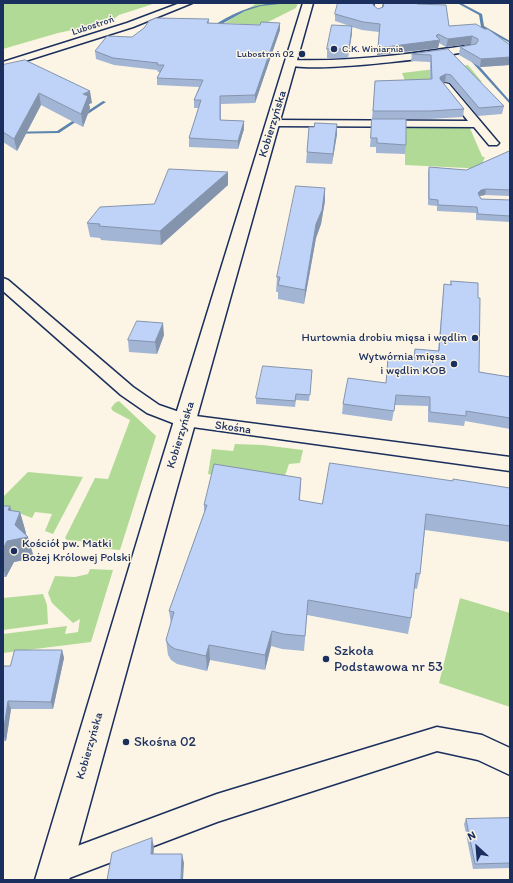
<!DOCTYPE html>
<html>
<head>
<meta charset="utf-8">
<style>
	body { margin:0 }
	#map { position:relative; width:513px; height:883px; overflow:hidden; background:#fcf5e5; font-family:Itim,sans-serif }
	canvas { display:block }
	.frame { position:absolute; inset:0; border:4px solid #1b2f5e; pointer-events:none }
	.north { position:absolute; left:457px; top:827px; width:40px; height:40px; -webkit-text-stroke:3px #fcf5e5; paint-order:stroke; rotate:334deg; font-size:11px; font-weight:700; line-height:16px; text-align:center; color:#1b2f5e }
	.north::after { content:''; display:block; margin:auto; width:14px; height:18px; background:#1b2f5e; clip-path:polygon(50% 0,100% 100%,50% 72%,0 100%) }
</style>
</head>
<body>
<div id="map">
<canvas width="513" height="883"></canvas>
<div class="frame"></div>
<div class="north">N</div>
</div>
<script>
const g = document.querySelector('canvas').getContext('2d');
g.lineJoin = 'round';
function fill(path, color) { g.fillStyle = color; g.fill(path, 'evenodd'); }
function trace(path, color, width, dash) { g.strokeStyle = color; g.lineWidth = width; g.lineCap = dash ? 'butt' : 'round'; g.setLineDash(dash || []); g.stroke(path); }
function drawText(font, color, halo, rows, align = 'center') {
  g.font = font + ' Itim,sans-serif'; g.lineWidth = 3; g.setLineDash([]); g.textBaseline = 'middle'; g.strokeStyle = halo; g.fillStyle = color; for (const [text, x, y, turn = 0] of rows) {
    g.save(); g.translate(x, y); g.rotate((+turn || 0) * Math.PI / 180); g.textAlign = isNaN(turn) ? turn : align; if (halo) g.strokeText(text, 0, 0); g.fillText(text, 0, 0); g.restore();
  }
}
fill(new Path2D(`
	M3,3H156L119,15L110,22L58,33L3,49Z
	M257,3H298L296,8L262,25L225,23Z
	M468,65L482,82L407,86L402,73Z
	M405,126H469L482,156L485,158L483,161L486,169L405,165Z
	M119,401L156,436L120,550L97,548L88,542L67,540L65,538L95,478L108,479L130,420L113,411L111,408L115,403Z
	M235,444L263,445L303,450L300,463L289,464L282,484L275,485L208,474L212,449L233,451Z
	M28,472L83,477L53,534L45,531L52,514L35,512L32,518L3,507V497Z
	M90,569L113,570L91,642L3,653V634L67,626L65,634L78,632L80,619L73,623L52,603L48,593L55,576L75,577L88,574Z
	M43,594L47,605L48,624L3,630V598Z
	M460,598L510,613V707L439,683Z`), '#b2da97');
fill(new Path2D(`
	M275,3H289L261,6L245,11L213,29L210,28C230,14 251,5 275,3Z
	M457,3H461L482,14L484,26L510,41V43L481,27L479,15Z
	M470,58H472L510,101V104L470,60Z
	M103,101L106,102L59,133L3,134V132L57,131Z`), '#5c85af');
const street = new Path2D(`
	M180,3H192L133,27L3,68V62L127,23Z
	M375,3H383L381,14L378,15L374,12Z
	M471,45L476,48L474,50C452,56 297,76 286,63L291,60C352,62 411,54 471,45Z
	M445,83L449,84L497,141L499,143L497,145H489L474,127L273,126L267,123L273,120L468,121L440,86Z
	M3,278L8,280L133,387L159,405L188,415L510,457V471L178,425L147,413L121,395L3,291Z
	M437,727L482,735L510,748V775L478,760L437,751L217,822L64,880H48L45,878L40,868L45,858L217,794Z`);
const secondary = new Path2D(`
	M303,3H313L175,495L69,880H35L151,495Z`);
trace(street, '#1b2f5e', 3);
trace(secondary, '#1b2f5e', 3);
fill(street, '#fcf5e5');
fill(secondary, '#fcf5e5');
fill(new Path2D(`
	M417,4L449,26L484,29L510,45V65L480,67L459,55L460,47L472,44H471L446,47L439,43L438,48L377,55L379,32L362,30L352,27L348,58H327V49L350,26L335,21V14L373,5L378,9Z
	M209,19V23L260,25L280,23V30L255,103L221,104V120L244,121V129L238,149L189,147V138L199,108H194V100L199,87L157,85V78L160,72H158L157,70L114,65L96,59L95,51L132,37Z
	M448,49L504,106L502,114L478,116L450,83L445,82L443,83L464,109L463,117L429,119H372L375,81L430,79V62L411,61L412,54Z
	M3,65L92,103L89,104L90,108L83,127L41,105L17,151L3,142Z
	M372,119L406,145L405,154L376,153V147H370Z
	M337,124V134L332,164L306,163L309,127H314Z
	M510,151V196L485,195L479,196L481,199L510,200V222L476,220V213L437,211V206L428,205V173L429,167L466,170Z
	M228,172V185L161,245L101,240L100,238L90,237L87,223L154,204Z
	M325,188V201L321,224L316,238L304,304L278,299V292H276L277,277Z
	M451,281L478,298L479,372L510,377V429L465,421L464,426L428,422V406L395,405L392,421L342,414L343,404L386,383L388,358L413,360L415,349L438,351L443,294L444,284L450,285Z
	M164,335L157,354L129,352L128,340Z
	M312,370L309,401L296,400L295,407L256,404V398Z
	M301,478L300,501L322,504L453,481L510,488V542L425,530L420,574L417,589L414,588L411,618L408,634L307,615L304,651L282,649L271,646L265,670L210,660L207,671L177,664L171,660L168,655L166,640L171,624L169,611L204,513V505Z
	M3,506L11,510L20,512L26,533V534L28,537L34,558L14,562L6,577H3Z
	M62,650L64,658L53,709H11L6,741H3V666H10Z
	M510,818V868L473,869L464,824L466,819Z`), '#a3b5d4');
fill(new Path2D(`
	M280,23V30L255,103V95Z
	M352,26V34L348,58L349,49Z
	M438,34L437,41L440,40L438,48L377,55L378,48L436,36Z
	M472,36L471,44L446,47L448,39Z
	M510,57V65L480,67L481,59Z
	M446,74L445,82L439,85L440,77Z
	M90,91L92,103L89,104L90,108L83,127L81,114L83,94Z
	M39,93L41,105L17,151L14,139Z
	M244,121V129L238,149V141Z
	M337,124V134L332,164L333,154Z
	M228,172V185L161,245L160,231Z
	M325,188V201L321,224L316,238L304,304L305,290L316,224Z
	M486,189L485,195L480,196L477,199L478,193L481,190Z
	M163,323L164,335L157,354L155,342Z
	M301,478L300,493L298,516L299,500Z
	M10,506L15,524L20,512L26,533L24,537H28L34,558L14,562L6,577L3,568V549L8,510Z
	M272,631L271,646L265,670V655Z
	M209,645L210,660L207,671L206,656Z
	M62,650L64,658L53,709L51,702Z
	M8,701L11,709L6,741L3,734Z
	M152,838L154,847L153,863L151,854Z
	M182,854L184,863L183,880H181Z`), '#8594ad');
const building = new Path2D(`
	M338,3H373V5L378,9L383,7L384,3H417V4L446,5L449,26L476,24L484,29H488L510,45V57L481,59L460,47L476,44L478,41V39L472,36L448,39L438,34L436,36L440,40L378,48L380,24L363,22L335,14Z
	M156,18L209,19L207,23L260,25L261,22L280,23L255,95L220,96V120L244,121L238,141L189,138L201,100H194L203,80L157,78L164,65H157L158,63L113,58L95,51L107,36L132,37L144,28L149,21Z
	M332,25L352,26L349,49H327Z
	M448,49L504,106L479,108L451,75L446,74L440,77V79L464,109L430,111H373L375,81L432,79L431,55L412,54Z
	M25,60L90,91L83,94L88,96L81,114L39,93L14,139L3,132V65Z
	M372,119H406V145L377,143V138H371Z
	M315,123L337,124L333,154L307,152L309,127H314Z
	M510,151V190L486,189L481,190L478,193L481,199L510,200V216L478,214L477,207L438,205V200L429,199V167L466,170Z
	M169,169L228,172L160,231L99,226L100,224L87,223L100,207L154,204Z
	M296,186L325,188L322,210L316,224L305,290L278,285L280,277H277Z
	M451,281L478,283V298H480L479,372L510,377V418L466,411V416L430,412V397L396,395L394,411L343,404L348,378L386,383L388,358L414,360L415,349L439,351L444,284L451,285Z
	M137,321L163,323L155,342L128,340Z
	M263,366L312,370L310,395L296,394L295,401L256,398Z
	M330,463L453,481V479L510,488V526L426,514L420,574L416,573L411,618L308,600L305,636L283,634L272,631L265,655L209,645L206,656L175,649L169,645L166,640L174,612L169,611L207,505H204L214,464L301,478L299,500L322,504Z
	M3,506H10L8,510L20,512L15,525L28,537L7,541L3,549Z
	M15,650H62L51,702L8,701L3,734V666H10Z
	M510,818V863L475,864L466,819Z
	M152,838L151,854H182L181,880H107L112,853Z`);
fill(building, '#bed3f7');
trace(building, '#8594ad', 1);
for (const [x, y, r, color] of [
	[334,49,4,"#1b2f5e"],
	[302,54,4,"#1b2f5e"],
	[475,338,4,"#1b2f5e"],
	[454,364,4,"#1b2f5e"],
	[14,551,4,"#1b2f5e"],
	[326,659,4,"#1b2f5e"],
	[126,742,4,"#1b2f5e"]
]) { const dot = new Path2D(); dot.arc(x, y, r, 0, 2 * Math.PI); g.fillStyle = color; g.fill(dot); trace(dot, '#fcf5e5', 1.5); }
drawText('10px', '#1b2f5e', '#fcf5e5', [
	["Lubostroń",93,26,-18]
]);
drawText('10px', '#1b2f5e', '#fcf5e5', [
	["C.K. Winiarnia",342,49],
	["Lubostroń 02",294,54,"right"]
], 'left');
drawText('12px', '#1b2f5e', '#fcf5e5', [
	["Kobierzyńska",273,124,-73],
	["Skośna",233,428,8],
	["Kobierzyńska",181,435,-73],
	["Kobierzyńska",90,746,-74]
]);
drawText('12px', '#1b2f5e', '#fcf5e5', [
	["Hurtownia drobiu mięsa i wędlin",467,338],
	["Wytwórnia mięsa",446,357],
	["i wędlin KOB",446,371],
	["Kościół pw. Matki",22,544,"left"],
	["Bożej Królowej Polski",22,558,"left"]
], 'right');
drawText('14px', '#1b2f5e', '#fcf5e5', [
	["Szkoła",334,651],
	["Podstawowa nr 53",334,667],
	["Skośna 02",134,742]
], 'left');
</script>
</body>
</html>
